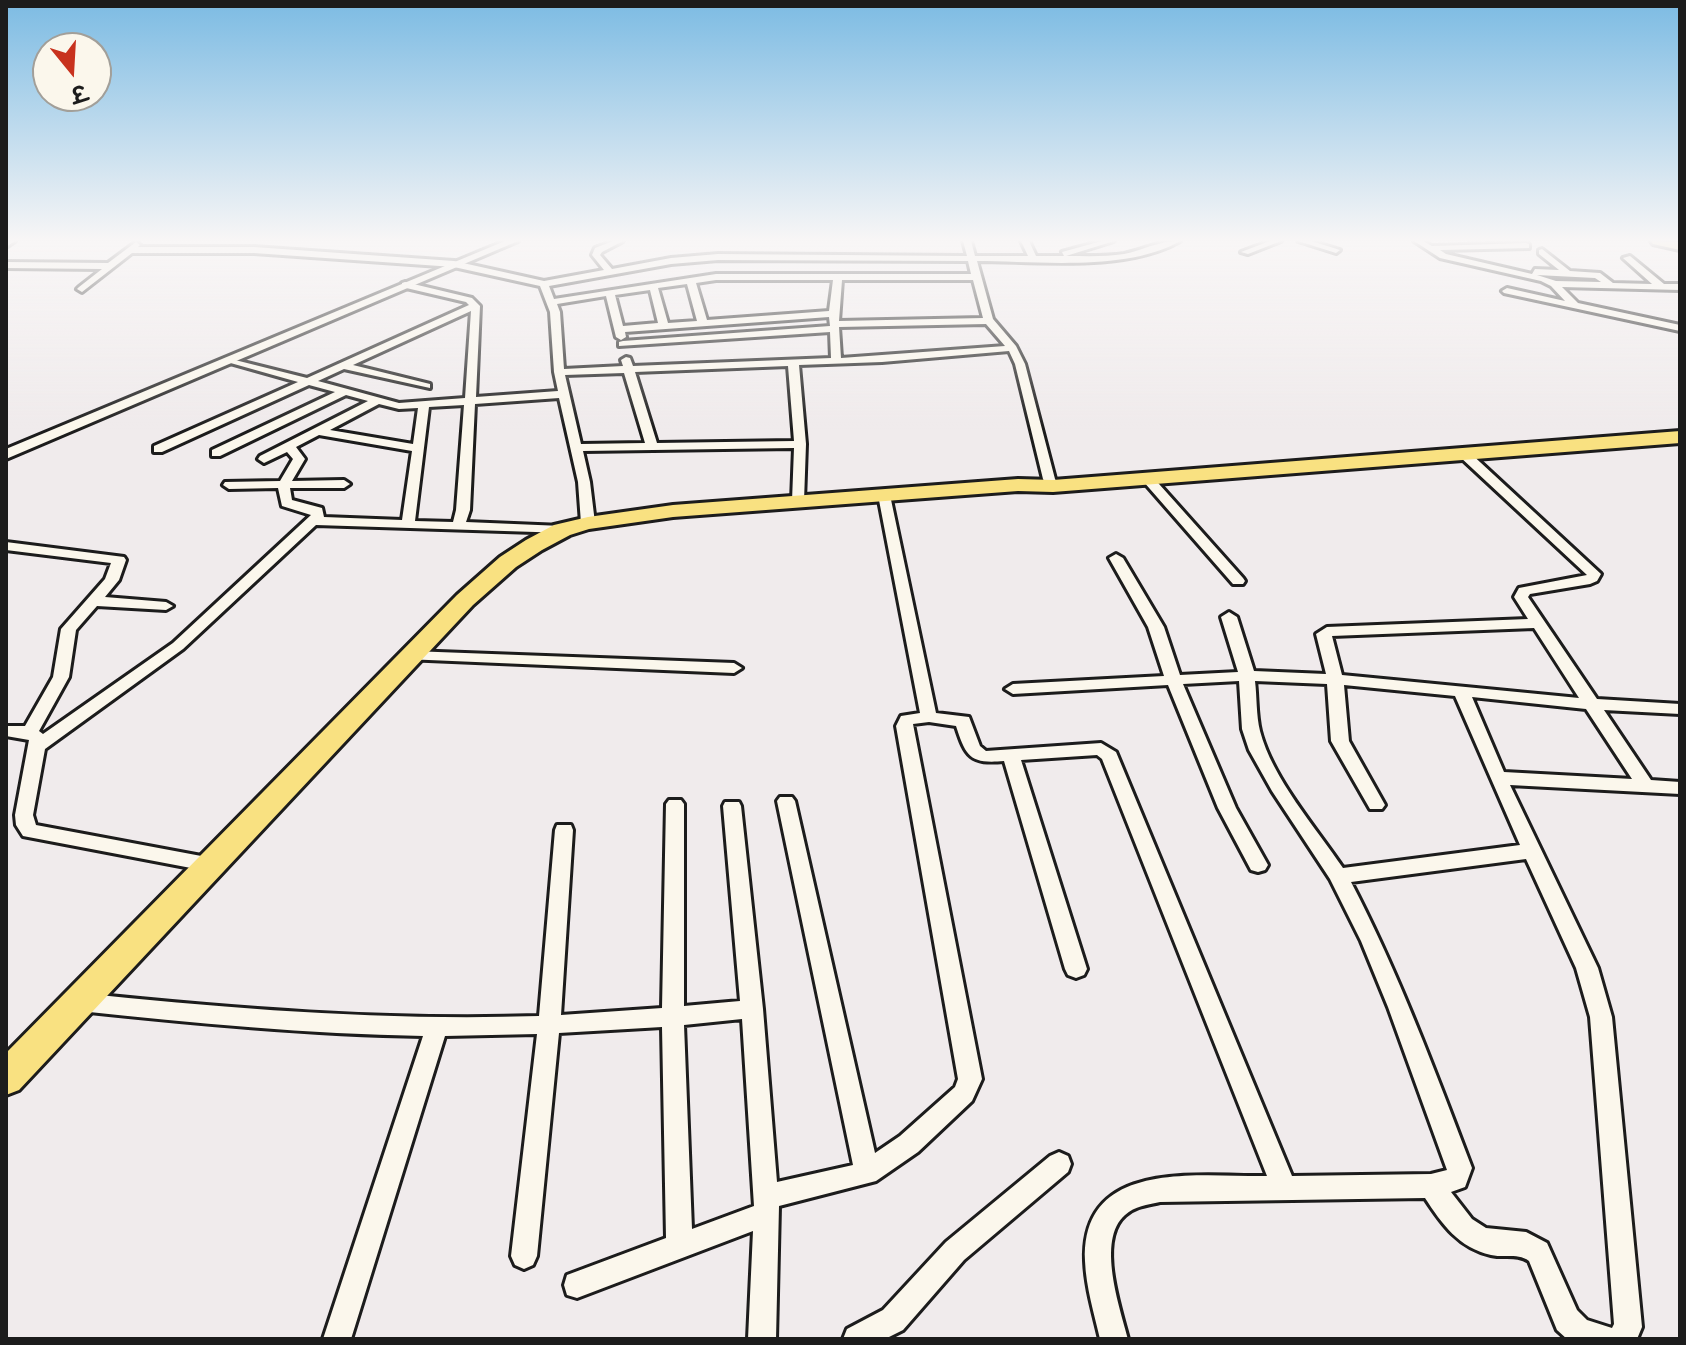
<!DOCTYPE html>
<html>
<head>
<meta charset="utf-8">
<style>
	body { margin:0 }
	#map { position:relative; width:1686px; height:1345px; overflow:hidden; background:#f0ebec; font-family:Sriracha,"Playpen Sans Deva",sans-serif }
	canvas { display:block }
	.frame { position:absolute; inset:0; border:8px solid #1c1c1c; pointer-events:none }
	.north { position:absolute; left:32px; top:32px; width:80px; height:80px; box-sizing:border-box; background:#fbf7ec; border:2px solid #a29f99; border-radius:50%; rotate:162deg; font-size:22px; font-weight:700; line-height:32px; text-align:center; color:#1c1c1c }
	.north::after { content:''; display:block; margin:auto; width:28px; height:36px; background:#c8321e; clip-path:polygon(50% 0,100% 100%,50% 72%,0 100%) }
</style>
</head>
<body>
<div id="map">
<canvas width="1686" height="1345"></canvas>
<div class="frame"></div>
<div class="north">उ</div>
</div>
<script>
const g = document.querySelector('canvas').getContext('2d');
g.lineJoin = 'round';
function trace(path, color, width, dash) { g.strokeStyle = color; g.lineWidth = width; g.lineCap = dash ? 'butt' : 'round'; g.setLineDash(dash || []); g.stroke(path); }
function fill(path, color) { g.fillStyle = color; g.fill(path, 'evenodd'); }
const minor = new Path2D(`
	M6,241H15L6,247Z
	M613,241H623L602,252L600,255L612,269L671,258L718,254L967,256L963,241H971L975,256H1028L1021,241H1029L1036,256H1064L1062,252L1102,241H1114L1066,256C1086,256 1105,257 1124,254C1143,250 1161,240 1180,241C1127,272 1036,261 977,261L993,319L1016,346L1025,364L1055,479L1059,486L1053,490L1049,489L1043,479L1015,364L1009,351L882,362L799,365L806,444L804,501L798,505L792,501L794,448L583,451L590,482L595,523L588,527L581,523L578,482L559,398L475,404L470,510L466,522L562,526L569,530L567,533L316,525L183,649L45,749L33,815L36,825L212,858L219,860L222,865L219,870L212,872L23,836L16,825L15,815L29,740L6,736V726H25L53,677L61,629L105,579L111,563L6,550V542L124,557L126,560L119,580L105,597L166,602L173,606L166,610L97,606L76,630L69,677L39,731L43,734L173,643L311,515L282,506L278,488L229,489L223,485L225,482L280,481L293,459L287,452L264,463L258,459L260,456L368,401L346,395L220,456H212V450L335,392L309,385L162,452H154V446L298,382L227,362V358L307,378L469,305L466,302L402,287V283L405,282L472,298L480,306L476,397L558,391L554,372L550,312L540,286L454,267L254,253H132L82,292L77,289L79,287L102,269L6,268V262L108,263L136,242L140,245L138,247H254L454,261L544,281L604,270L592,255L595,248ZM718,260L968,261L971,274H716L554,299L549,286L671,264ZM716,280H833L829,311L707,320L696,283ZM842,280H973L983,318L839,321ZM687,284L697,321L668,323L658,288ZM650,290L658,323L623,326L615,295ZM606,296L616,337L621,340L626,337L625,332L829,317L830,326L623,341L619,342V346L830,332L831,358L633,366L630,358L626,357L621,360L623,366L564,369L560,312L557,304ZM471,311L465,398L399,403L318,381L344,369L430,388V384L353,365ZM986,324L1005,346L841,358L839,327ZM788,366L794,441L657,443L635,372ZM624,373L645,443L581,444L565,375ZM379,404L399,409L418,408L413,444L330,430ZM464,405L456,510L453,522L415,521L429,407ZM319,435L412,451L402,520L324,517L322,508L292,500L290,488H344L350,484L344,480L292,481L305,459L296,447Z
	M1270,241H1281L1248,254L1241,252Z
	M1298,241H1311L1340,250L1336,253Z
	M1414,241H1423L1432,246L1526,243L1529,244V248L1440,250L1446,254L1532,274L1535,269L1559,270L1539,254V250L1542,249L1570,271L1600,273L1613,283L1652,284L1623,258L1630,256L1664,284H1680V290L1562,287L1578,303L1680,325V331L1504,293L1502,291L1507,288L1565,301L1551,286L1541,281L1440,258ZM1537,275L1595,278L1601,282L1556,281Z
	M1463,449L1467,450L1601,574L1597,581L1590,584L1530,594L1528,597L1597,699L1680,704V714L1604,710L1651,780L1680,782V794L1510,785L1598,968L1612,1017L1642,1327L1637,1339H1567L1557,1330L1529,1261C1518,1253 1504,1258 1491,1255C1459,1248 1442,1224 1425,1198L1160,1202C1147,1205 1135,1206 1125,1215C1096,1240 1120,1308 1128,1339H1100C1094,1313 1086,1287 1085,1261C1081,1158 1198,1177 1267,1176L1102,759L1097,755L1021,760L1087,969L1084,975L1076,978L1068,975L1065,969L1004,761C970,764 966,757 956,726L929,722L913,724L982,1079L972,1101L918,1152L876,1181L779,1206L776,1339H748L753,1231L577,1298L567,1295L564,1285L567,1275L666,1238L662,1027L559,1033L537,1256L533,1265L524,1269L515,1265L511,1256L537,1034L445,1036L351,1339H323L423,1036C308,1034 194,1023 80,1011L72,1008L69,1002L72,996L80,993C233,1009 385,1021 539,1016L555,830L557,825H571L573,830L561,1015L662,1008L666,804L669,800H681L684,804V1006L740,1001L723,806L725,802H739L741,806L763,1009L777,1182L853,1165L777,801L780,797H792L795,801L875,1153L900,1136L955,1087L958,1079L896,726L901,716L920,713L878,495L884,491L890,495L936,713L969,717L980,746L986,751L1101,743L1116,752L1292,1176L1431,1174L1447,1170L1388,1007L1361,941L1330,879L1272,791L1249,750L1242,729L1239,681L1183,684L1236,808L1268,865L1265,870L1258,872L1251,870L1218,808L1168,685L1013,694L1005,689L1013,684L1164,676L1148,627L1109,558L1116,554L1123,558L1164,627L1180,675L1238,672L1221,617L1229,612L1237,617L1254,671L1326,674L1316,634L1327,627L1528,619L1514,597L1519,588L1587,575L1459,456L1457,453ZM1534,628L1579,698L1342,675L1332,636ZM1255,681L1327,684L1331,741L1370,809H1382L1385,805L1349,741L1344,685L1455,696L1520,845L1343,868C1316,828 1272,778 1260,731C1256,715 1257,697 1255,681ZM1472,697L1586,709L1632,779L1504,772ZM1526,859L1576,968L1590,1017L1614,1324L1612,1328L1587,1320L1577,1310L1547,1243L1526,1232L1486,1228L1472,1219L1451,1192L1465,1187L1472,1168C1435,1071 1399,974 1351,882ZM742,1019L754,1206L692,1229L684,1025Z
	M1147,474L1151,475L1243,578L1245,581L1243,584H1233L1143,481L1141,478Z
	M411,651L734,663L742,668L734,673L405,659L403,656L405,653Z
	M1059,1152L1068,1156L1071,1164L1068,1172L964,1260L903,1330L885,1339H843L847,1329L883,1310L946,1242L1050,1156Z`);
const tertiary = new Path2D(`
	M505,241H518L6,459V449Z`);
const primary = new Path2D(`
	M1680,431V443L1053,492L1018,491L673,517L589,529L570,535L542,550L516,567L473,605L19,1090L6,1095V1053L457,595L500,557L526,540L554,525L588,517L673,505L1018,479L1053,480Z`);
const trunk = new Path2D(`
	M1651,241L1680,242V250L1653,244Z`);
trace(minor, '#1c1c1c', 6);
trace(tertiary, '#1c1c1c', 6);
trace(primary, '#1c1c1c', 6);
trace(trunk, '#1c1c1c', 6);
fill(minor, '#fbf7ec');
fill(tertiary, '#fbf7ec');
fill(primary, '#f9e181');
fill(trunk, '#f9e181');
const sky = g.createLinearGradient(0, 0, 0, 429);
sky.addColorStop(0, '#7cbbe3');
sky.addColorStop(0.56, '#f8f6f6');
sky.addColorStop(1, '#f8f6f600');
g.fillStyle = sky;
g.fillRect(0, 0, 1686, 429);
</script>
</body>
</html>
